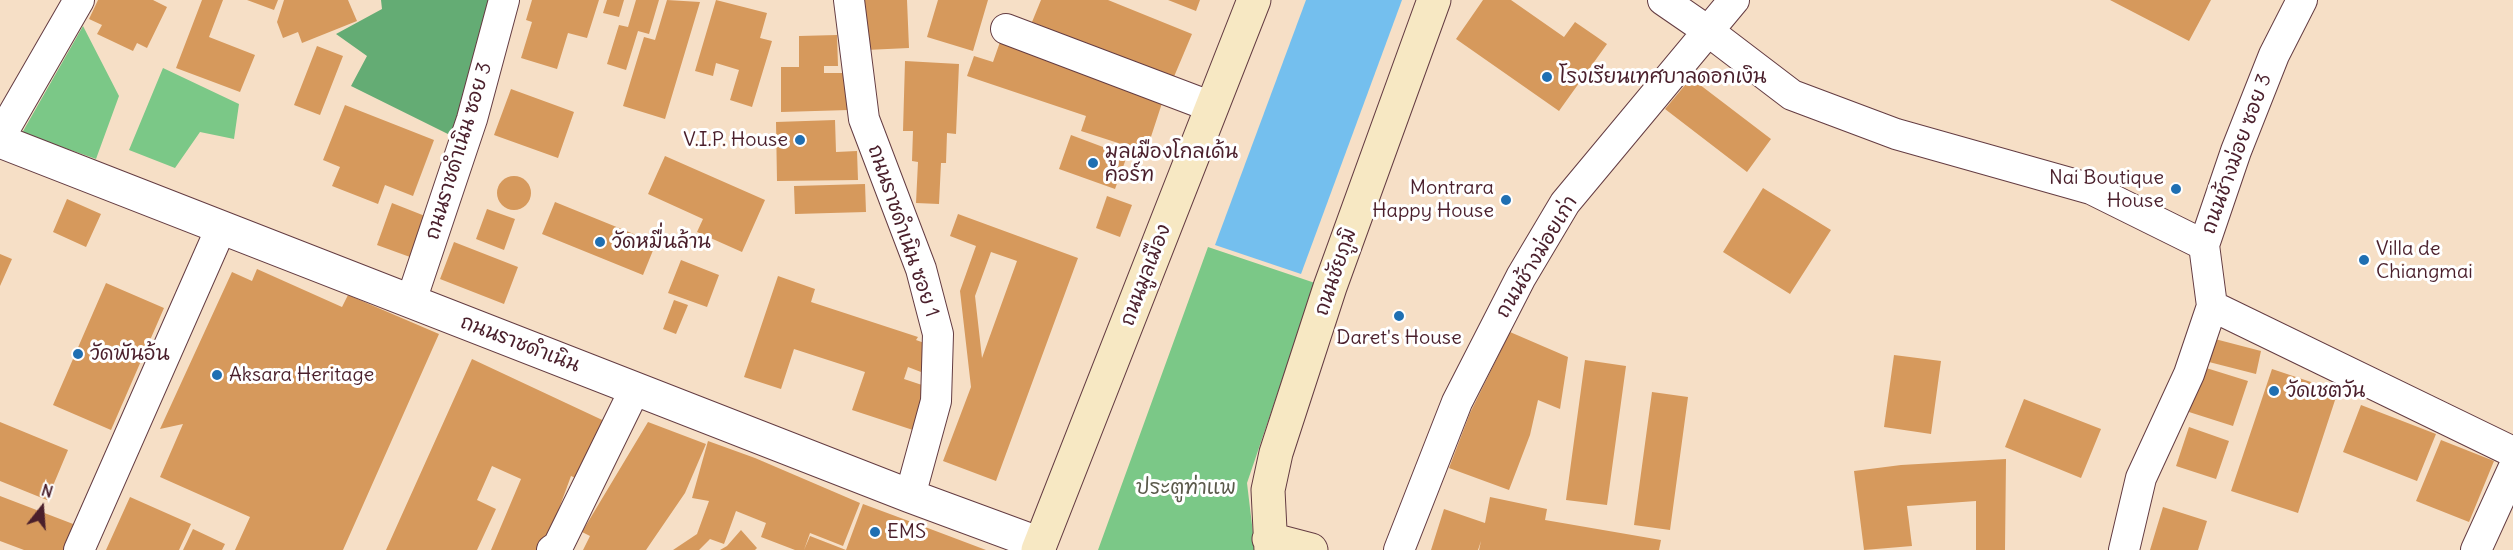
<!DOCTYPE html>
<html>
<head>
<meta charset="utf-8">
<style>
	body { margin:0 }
	#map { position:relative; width:2513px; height:550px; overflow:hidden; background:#f6dfc6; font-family:Delius,sans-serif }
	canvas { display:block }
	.north { position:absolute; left:12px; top:478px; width:60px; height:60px; -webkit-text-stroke:4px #fff; paint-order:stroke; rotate:17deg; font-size:16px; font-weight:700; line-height:24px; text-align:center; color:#4a1f2b }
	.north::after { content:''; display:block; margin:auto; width:21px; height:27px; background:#4a1f2b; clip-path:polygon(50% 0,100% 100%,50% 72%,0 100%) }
</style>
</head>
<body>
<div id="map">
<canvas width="2513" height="550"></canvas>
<div class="north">N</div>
</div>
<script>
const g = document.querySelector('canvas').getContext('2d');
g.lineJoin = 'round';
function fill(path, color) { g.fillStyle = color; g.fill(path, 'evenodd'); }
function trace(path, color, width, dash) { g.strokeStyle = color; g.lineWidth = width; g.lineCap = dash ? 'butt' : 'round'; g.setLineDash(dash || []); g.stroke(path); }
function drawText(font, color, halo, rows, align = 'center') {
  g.font = font + ' Delius,"Playpen Sans Thai",sans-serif'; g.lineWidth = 6; g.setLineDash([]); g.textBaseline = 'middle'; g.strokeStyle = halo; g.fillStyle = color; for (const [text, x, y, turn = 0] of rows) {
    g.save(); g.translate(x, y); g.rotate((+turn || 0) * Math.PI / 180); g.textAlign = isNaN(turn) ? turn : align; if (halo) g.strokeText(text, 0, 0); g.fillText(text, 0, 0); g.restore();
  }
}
fill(new Path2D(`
	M83,26L119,96L96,159L22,133Z
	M163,68L239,104L234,139L200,132L175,168L129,150Z
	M1208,247L1315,283L1247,483L1255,550H1098Z`), '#7bc887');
fill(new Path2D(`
	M381,0H490L456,138L351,86L367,56L336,34L382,9Z`), '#64ac74');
fill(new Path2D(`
	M1306,0H1402L1301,274L1215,245Z`), '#74bfee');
fill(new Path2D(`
	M98,0H153L167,7L147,48L137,43L133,51L97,34L102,25L89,19Z
	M202,0H223L209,37L255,55L240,92L176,68Z
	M247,0H278L274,10Z
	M284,0H348L357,21L302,43L298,32L283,38L277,22Z
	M532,0H599L587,38L568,33L557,69L521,58L532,22L526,20Z
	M607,0H624L619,17L603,13Z
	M636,0H659L649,34L638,31L626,70L607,64L619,25L628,27Z
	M667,0L700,2L665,119L623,106L644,37L655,40Z
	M716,0L767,13L760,38L772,41L752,107L730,100L739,70L716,63L713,76L695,71Z
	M864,0H907L909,48L866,50Z
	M938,0H988L973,51L927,37Z
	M1041,0H1108L1192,34L1173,79L1032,22Z
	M1168,0H1200L1196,11Z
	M1483,0H1511L1564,37L1575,22L1607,44L1559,111L1456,39Z
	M2110,0H2211L2189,41Z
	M837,35L838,66H824V73H848L849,110L781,112V67H799V36Z
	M1000,42L1164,97L1146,152L1081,131L1086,116L967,76L974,56L993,62Z
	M317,46L343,56L320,115L294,105Z
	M905,61L959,64L956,134L947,133L946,163H941L939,204L916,203L918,162L912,161L913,131H903Z
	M1691,78L1771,139L1747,172L1665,109Z
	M511,89L574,112L558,158L494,135Z
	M345,105L434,140L413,196L385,185L378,204L332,186L340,167L323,160Z
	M835,120L836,152L857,151L858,180L777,181L776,122Z
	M1071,135L1127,156L1115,189L1059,169Z
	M665,156L765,200L742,252L697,232L703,219L648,194Z
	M497 193a17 17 0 1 1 34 0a17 17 0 1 1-34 0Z
	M865,184L866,212L795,214L794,186Z
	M1763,188L1831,230L1790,294L1723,252Z
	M1107,196L1132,205L1120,237L1096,228Z
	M67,199L101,214L86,247L53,232Z
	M555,202L656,243L643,275L542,234Z
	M392,203L425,216L410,257L377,245Z
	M487,209L515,219L504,250L476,239Z
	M958,214L1078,258L996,481L943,461L971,387L960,291L976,246L950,236ZM991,252L1017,261L982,358L975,296Z
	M454,242L518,267L504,304L440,279Z
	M0,254L12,259L0,286Z
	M681,260L719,275L707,307L668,293Z
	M257,269L342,307L348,295L439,334L343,550H235L250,517L160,477L183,424L160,429L232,272L252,281Z
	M778,276L815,289L811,302L918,337L916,340L930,345L921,372L908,367L904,379L931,388L916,431L852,410L865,372L794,349L781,389L744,377Z
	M106,283L164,308L111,430L53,405Z
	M674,300L688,305L676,334L663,329Z
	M1510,332L1568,357L1560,409L1538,400L1530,435L1509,490L1449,468L1470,413Z
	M2215,339L2261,351L2256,374L2209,362Z
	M1894,355L1941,361L1931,434L1884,427Z
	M472,359L613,425L585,482L571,476L545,547L541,550H491L521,479L492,466L477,500L496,509L477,550H386Z
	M1585,360L1626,366L1607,505L1566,500Z
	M2203,367L2248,381L2233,426L2189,412Z
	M2272,369L2338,391L2298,513L2231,491Z
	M1652,392L1688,397L1670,530L1634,525Z
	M2024,399L2101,429L2081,478L2005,447Z
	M2361,405L2436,434L2417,481L2343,452Z
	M0,422L68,450L47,500L0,481Z
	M648,422L706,444L685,493L646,550H583L590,536L582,532Z
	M2189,427L2229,441L2216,479L2176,466Z
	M2441,440L2494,461L2469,522L2416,501Z
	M708,441L755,458L860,503L843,546L810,533L804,550H795L761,537L766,523L736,511L724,544L710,539L699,550H673L697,534L709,501L692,498Z
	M2006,459L2005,550H1976V501L1907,506L1912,546L1864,550L1854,471L1901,465Z
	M0,496L81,527L72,550H24L0,541Z
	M130,497L191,524L179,550H106Z
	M1490,497L1547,509L1545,520L1661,540L1659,550H1479L1481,541L1478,550H1431L1444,509L1485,523Z
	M863,504L933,530L986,550H804L810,536L846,550Z
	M2163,507L2207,521L2198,550H2150Z
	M193,529L225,544L222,550H183Z
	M741,530L757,548L755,550H720L727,546Z`), '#d6995c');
const minor = new Path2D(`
	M849,0L864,119L921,269L938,334L936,401L910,496
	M1663,0L1708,31L1792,95L1896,134L2091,189L2204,245
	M1006,29L1212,107
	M0,137L79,0
	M411,301L472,119L504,0
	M2212,306L2513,452
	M79,550L221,228
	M552,550L558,546L635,389
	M1399,550L1457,402L1521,277L1565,203L1734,0
	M2124,550L2141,478L2189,374L2212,306L2204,245L2236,151L2274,55L2302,0
	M2476,550L2513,469`);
const tertiary = new Path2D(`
	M0,141L910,496L1040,544`);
const secondary = new Path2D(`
	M1269,539L1311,550
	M1038,550L1254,0
	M1271,550L1268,490L1276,453L1330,287L1434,0`);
trace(minor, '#643c42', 32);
trace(tertiary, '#643c42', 35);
trace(secondary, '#643c42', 35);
trace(minor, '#fff', 30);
trace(tertiary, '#fff', 33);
trace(secondary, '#f7e8c3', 33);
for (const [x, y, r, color] of [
	[1547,77,6,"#1f6fb2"],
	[800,140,6,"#1f6fb2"],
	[1093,163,6,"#1f6fb2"],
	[2176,189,6,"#1f6fb2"],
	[1506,200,6,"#1f6fb2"],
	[600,242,6,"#1f6fb2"],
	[2364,260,6,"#1f6fb2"],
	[1399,316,6,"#1f6fb2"],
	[78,354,6,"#1f6fb2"],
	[217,375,6,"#1f6fb2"],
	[2274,391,6,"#1f6fb2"],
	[875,532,6,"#1f6fb2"]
]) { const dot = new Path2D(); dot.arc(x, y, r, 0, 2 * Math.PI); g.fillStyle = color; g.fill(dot); trace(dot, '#fff', 2); }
drawText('20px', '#4a1f2b', '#fff', [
	["โรงเรียนเทศบาลดอกเงิน",1559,77],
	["V.I.P. House",788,140,"right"],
	["มูลเมืองโกลเด้น",1105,152],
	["คอร์ท",1105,175],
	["Nai Boutique",2164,178,"right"],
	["House",2164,201,"right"],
	["Montrara",1494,188,"right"],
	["Happy House",1494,211,"right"],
	["วัดหมื่นล้าน",612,242],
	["Villa de",2376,249],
	["Chiangmai",2376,272],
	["Daret's House",1399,338,"center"],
	["วัดพันอ้น",90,354],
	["Aksara Heritage",229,375],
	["วัดเชตวัน",2286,391],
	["EMS",887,532]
], 'left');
drawText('20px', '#4a1f2b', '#fff', [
	["ถนนราชดำเนิน ซอย 3",459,151,-73],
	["ถนนช้างม่อย ซอย 3",2237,154,-70],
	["ถนนราชดำเนิน ซอย 1",903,231,71],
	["ถนนช้างม่อยเก่า",1537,257,-59],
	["ถนนชัยภูมิ",1336,272,-71],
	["ถนนมูลเมือง",1146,275,-69],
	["ถนนราชดำเนิน",520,344,21]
]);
drawText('20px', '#5b5a4b', '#fff', [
	["ประตูท่าแพ",1186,488]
]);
</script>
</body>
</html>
